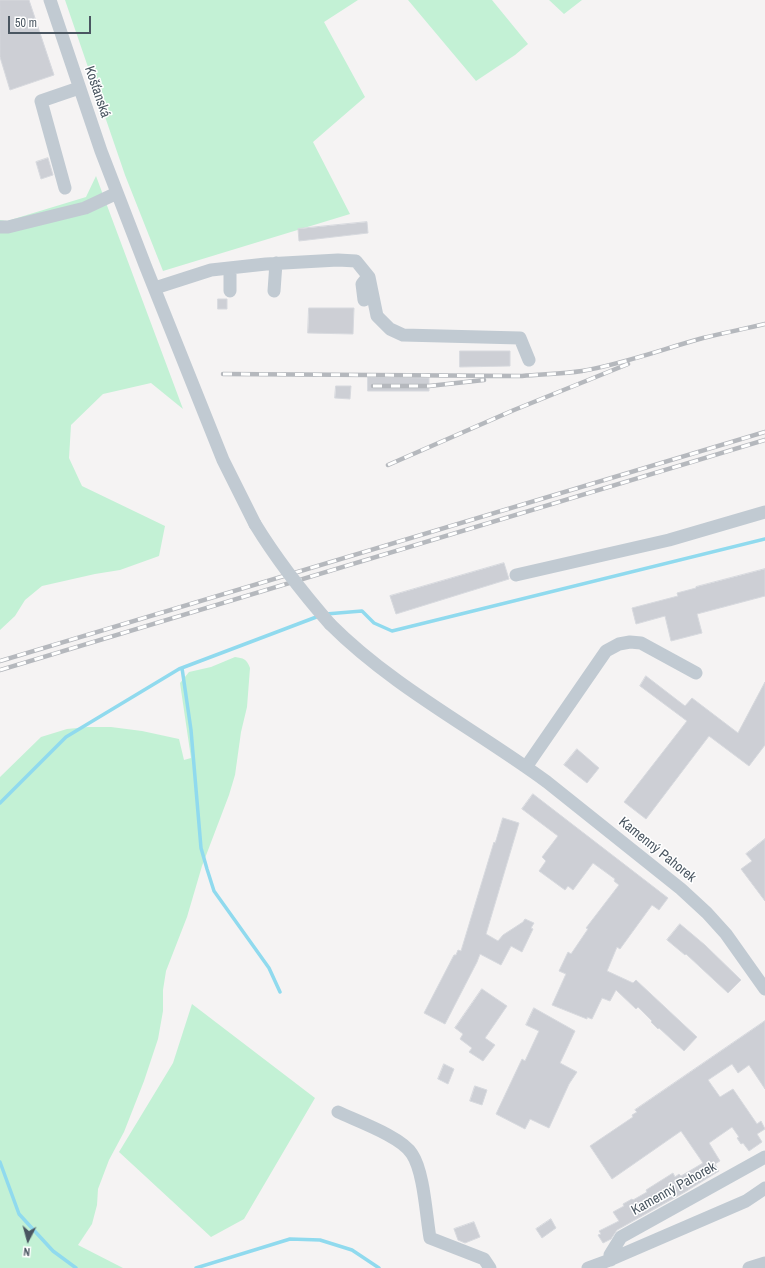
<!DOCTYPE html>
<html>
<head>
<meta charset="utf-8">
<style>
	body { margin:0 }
	#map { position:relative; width:765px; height:1268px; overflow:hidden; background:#f5f3f3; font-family:"Archivo Narrow",sans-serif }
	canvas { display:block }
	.north { position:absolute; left:8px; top:1220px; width:40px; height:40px; -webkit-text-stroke:3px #fff; paint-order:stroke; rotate:186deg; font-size:11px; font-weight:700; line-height:16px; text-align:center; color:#4a5661 }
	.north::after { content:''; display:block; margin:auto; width:14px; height:18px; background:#4a5661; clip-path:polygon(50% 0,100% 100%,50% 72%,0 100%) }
	.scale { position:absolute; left:8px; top:16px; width:83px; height:18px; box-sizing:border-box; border:2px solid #4a5661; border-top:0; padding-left:5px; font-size:12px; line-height:14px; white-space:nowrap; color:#4a5661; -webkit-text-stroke:3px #fff; paint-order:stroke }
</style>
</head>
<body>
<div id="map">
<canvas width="765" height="1268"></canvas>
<div class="north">N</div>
<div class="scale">50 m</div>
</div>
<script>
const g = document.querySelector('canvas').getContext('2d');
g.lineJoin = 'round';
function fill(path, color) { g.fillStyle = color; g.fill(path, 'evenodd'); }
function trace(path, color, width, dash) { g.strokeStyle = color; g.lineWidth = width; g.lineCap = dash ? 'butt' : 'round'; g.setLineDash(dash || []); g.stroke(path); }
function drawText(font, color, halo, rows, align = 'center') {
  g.font = font + ' "Archivo Narrow",sans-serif'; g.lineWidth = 3; g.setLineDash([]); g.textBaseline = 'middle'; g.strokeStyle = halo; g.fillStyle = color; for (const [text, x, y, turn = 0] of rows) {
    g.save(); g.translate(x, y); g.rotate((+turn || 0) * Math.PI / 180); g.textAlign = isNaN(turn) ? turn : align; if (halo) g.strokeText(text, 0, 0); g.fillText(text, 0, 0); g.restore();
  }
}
fill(new Path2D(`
	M65,0H358L324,22L365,97L313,142L350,214L163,271L125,175Z
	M408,0H492L528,44L515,55L476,81Z
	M549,0H582L564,14Z
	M96,176L183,409L151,383L103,394L71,425L69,458L82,486L165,526L159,556L120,570L95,574L42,586L25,600L15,616L0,630V220L7,221L86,197Z
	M235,657C243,658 247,659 250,668L247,707L241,732L235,775L229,795L202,866L187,917L166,971L163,990V1011L158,1039L144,1081L124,1132L109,1160L98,1189L97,1205L92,1224L78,1245L123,1268H0V777L41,737L67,729L88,727H111L142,731L179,739L184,760L191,758L180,683L189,672L211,667Z
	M192,1004L315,1098L244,1219L211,1237L119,1152L173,1063Z`), '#c3f1d5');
trace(new Path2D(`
	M326,614L362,611L374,623L392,631L765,539
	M182,668L191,730L201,848L207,869L214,891L269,968L280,992
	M0,803L66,737L179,669L319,616
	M0,1162L19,1214L53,1251L76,1268
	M196,1268L290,1239L320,1240L352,1250L379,1268`), '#90daee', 3.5);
const building = new Path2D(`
	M0,0H29L54,75L10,90L0,57Z
	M48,158L53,175L41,179L36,162Z
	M367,222L368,233L299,241L298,229Z
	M218,299H227V309H218Z
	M309,308H354L353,334L308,333Z
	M460,351H510V366L460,367Z
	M368,377L429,378V391H368Z
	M336,386H351L350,399L335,398Z
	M504,563L509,579L396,614L390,596Z
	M765,569V596L697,614L702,633L671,641L665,616L636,624L632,608L678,596L677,593L696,588V587Z
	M646,676L685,706L692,698L738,733L765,682V745L749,766L709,736L646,819L624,802L687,721L640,686Z
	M577,749L599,768L587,783L564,765Z
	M533,794L668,898L659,910L652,905L620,949L617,947L607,971L633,983L636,980L697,1037L684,1051L659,1028L658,1029L651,1022L652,1021L638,1007L636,1009L616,990L610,1001L602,998L592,1019L587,1017V1019L552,1005L566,974L559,971L568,952L571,954L588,929L586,928L619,885L614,881L615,879L593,863L573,890L568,886L565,890L539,871L546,861L542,857L558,836L522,809Z
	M503,818L519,823L486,934L498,941L503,935L523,922L525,919L534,923L531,928L533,929L522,952L511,946L501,965L480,954L477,962L445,1024L424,1013L454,955H456L458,950L461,951L494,842L495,843Z
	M765,839V901L741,869L752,861L746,854Z
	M680,924L705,945L741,980L728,993L686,954L685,955L667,940Z
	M482,989L507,1006L485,1038L495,1045L483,1061L469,1052L472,1048L460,1039L463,1034L455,1028Z
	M534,1008L575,1031L560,1063L577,1072L569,1084L549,1128L530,1119L525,1129L496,1114L522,1059L525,1061L539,1031L526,1025Z
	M765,1021V1089L749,1065L738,1073L732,1064L708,1080L720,1097L733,1089L757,1124L761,1121L765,1129L757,1134L762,1142L749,1151L743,1143L741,1144L737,1138L739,1137L732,1127L709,1143L720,1161L715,1164L719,1171L685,1192L617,1230L611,1239L603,1243L598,1235L601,1234L599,1231L619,1221L613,1212L624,1206L623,1204L632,1199L633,1200L647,1192L646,1190L673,1173L675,1177L679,1174L681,1176L703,1163L681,1131L612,1179L590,1146L633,1117L632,1115L637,1112L635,1110Z
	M444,1064L454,1069L448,1084L438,1079Z
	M475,1086L487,1090L482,1105L470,1101Z
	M551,1219L556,1228L542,1238L536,1229Z
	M474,1222L480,1237L465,1243L458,1240L454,1229Z`);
fill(building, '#cdcfd5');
trace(building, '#d7d9de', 1);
trace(new Path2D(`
	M50,0L101,151L145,265L223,460L255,524
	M65,188L41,101L79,88
	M0,227H8L85,208L117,193
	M230,268V291
	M155,288L211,270L266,264L338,260L356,261L369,277L377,316L390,329L403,335L520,338L529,360
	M274,291L276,263
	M364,300L362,284L366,279
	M516,575L669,540L765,512
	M330,624C394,688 475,729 547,782L681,889L707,913L726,934L765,989
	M526,767L606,651L619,644L630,642L641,643L696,673
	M338,1112C357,1121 402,1137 412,1154C424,1172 426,1215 430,1238L484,1259L490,1268
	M611,1260L610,1255L621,1237L765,1157
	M588,1268L607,1261L746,1201L765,1188
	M749,1268L765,1263`), '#c1cad2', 13);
const rail = new Path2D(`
	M223,374L522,376C542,374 562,374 582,371C623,364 663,349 703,338C723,333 744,329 765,324
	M373,386H429L484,380
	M388,465L514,410L628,364
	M0,661L765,432
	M0,670L765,440`);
trace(rail, '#b5b8bd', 4.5);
trace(rail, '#fff', 3, [9]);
trace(new Path2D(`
	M255,524C277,560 302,592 330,624`), '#c1cad2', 13);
drawText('14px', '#4a5661', '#fff', [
	["Košťanská",97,92,71],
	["Kamenný Pahorek",657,850,39],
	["Kamenný Pahorek",674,1189,-29]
]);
</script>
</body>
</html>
